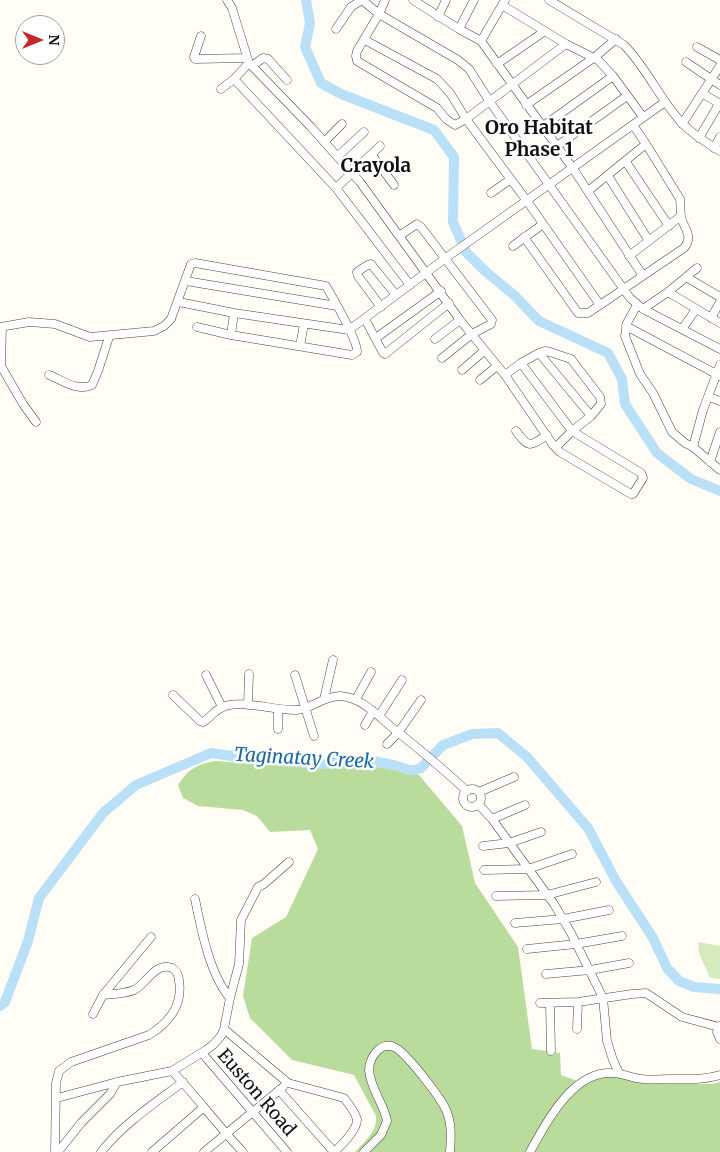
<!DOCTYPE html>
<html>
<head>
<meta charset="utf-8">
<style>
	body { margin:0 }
	#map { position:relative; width:720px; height:1152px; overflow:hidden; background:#fffdf5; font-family:Merriweather,serif }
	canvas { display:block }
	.north { position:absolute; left:15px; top:15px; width:50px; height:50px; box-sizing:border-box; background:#fff; border:1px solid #a0a0a0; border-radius:50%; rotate:90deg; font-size:14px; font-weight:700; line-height:20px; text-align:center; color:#111 }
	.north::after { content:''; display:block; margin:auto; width:18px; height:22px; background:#c4262e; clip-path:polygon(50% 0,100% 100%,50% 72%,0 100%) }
</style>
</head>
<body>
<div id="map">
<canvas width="720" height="1152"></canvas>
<div class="north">N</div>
</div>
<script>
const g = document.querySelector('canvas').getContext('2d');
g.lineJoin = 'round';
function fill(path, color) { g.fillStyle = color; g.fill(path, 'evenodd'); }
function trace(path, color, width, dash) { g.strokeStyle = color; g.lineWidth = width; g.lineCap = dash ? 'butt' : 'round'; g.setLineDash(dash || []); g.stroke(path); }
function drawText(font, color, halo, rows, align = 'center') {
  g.font = font + ' Merriweather,serif'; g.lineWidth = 5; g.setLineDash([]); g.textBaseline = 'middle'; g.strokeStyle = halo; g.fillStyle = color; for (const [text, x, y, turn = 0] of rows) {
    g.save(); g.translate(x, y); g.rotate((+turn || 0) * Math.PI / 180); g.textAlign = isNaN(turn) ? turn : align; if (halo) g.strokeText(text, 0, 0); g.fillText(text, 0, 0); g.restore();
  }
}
fill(new Path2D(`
	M698,942L720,946V979L710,978L699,953Z`), '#d5ebbd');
fill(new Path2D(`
	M215,761L319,768L356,764L373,766L419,775L462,826L475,883L518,947L532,1049L560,1053L561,1075L586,1084L598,1077L610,1075L647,1084H712L720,1082V1152H355C364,1142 378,1131 376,1116L354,1075L292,1060L250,1018L243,996L252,938L286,917L318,849L310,830L270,832L257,816L243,810L198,806L183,798L178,785C188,769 196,765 215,761Z`), '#b9dc9c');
trace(new Path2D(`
	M306,0L310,23L305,47L321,83L341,94L434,130L454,157L453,222L466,252L485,271L514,295L539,321L608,353L622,379L625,404L657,453L691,479L720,491
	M0,1006L5,1002L28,941L39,898L103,813L136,785L211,753L252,759L325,764L345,760H367L394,765L409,770H415L421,768L443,745L472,734L498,733L527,757L588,828L616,881L653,938L667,968L679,981L694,987L720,989`), '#b9e0f7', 10);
const minor = new Path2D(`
	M227,0L232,8L249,63L311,127L360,182L460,320L505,375L553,445L560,452L631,494H633L643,478L641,473L572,431L521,363
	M362,0L379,14L458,60L469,69L490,102L630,298L643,309L720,349
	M385,0L379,14L357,51L356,56L357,61L437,108L446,119L455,125L466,119L566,44
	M413,0L459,29L481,41L572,167L643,276
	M549,0L624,45C647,68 660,100 682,123C693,135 707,143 720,151
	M502,5L566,44L598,60L613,76L643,117
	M438,17L446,0
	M336,29L351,7L362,0
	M459,29L474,0
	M201,36L194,57L195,59L246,58
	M365,40L437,79L450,93L466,119L527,201L600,305
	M481,41L505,0
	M697,47L720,60
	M686,62L720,85
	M497,64L545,31
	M252,66L263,58L268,59L287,80
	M234,79L336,188L410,285
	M221,89L234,79L249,63
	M702,93L720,104
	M526,105L595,57L616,39
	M682,124L720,66
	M542,127L613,76
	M699,138L719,104
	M324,142L342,124
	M557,146L627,96
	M714,148L720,137
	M372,155L394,185
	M338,156L364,132
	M626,162L669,226
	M608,176L649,241
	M336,188L380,146
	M588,191L646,144
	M491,193L511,179
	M399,236L417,224L421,227L492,320L491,324L472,334L442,358
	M524,237L578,313H588L600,305L684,248C694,236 684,229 681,217C680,211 681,205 680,199L646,144L633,125
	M513,246L543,224
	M629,256L681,216
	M686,277L720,297
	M186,281L337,306
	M668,292L720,323
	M179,302L234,313L349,330L450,255L665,102
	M637,305L627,323L625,336L640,374L653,393L672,432L685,443L693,447L720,470
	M381,307L358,276L357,272L366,266L371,264L396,295
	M643,309L668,292L697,268
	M711,318L720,302
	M365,319L383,353L385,354L449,303
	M626,326L720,376
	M0,327L29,322L55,324L90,337L154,331L164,326L171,319L191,264L195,263L326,286C333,298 358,341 357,352L352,355L231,335L197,327
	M2,327L1,366L23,404L36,422
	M683,328L696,309
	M231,335L234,313
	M376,338L441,291
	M435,339L460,320
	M300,346L304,324
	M539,353L591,416
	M462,370L484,351
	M49,375C62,380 77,392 92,385L98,371L109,337
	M505,375L521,363L539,353L545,351L550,352L571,359L600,397L601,404L591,416L572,431L556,447
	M480,380L497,366
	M709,397L720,401
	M516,431C529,448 529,447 547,435
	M693,447L703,410L720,365
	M710,462L720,432
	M206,675L222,707
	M295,675L314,736
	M173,695L200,721L203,722C210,718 214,711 221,708C237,698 276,711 296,710C312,709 323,696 340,696C364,697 382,721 400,734C423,752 445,771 467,791
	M324,699L333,660
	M356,699L371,672
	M248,705L249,674
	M379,716L402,680
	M365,725L373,711
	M278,729V709
	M387,744L398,733L421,700
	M463 798a9 9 0 1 1 18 0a9 9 0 1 1-18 0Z
	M479,792L514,777
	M478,804L492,819L554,904L571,933L603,998L607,1041L613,1060L619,1073
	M492,819L525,805
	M483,846L509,843L541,832
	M484,870L528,869L572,854
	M496,896L547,895L596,882
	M195,899C201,929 210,975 230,998
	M515,923L563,919L609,910
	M527,949L576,944L622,936
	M546,974L590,970L629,963
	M540,1003L578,1002L632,994L646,993L682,1017L719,1027
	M550,1004L551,1051
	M93,1014L103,995L151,937
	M720,1026L717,1032L720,1039
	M224,1029L288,1083L344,1098C348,1103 355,1112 357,1119C358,1129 341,1146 334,1152L279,1090
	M577,1029L578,1002
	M202,1053L287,1152
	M172,1071C197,1097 218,1126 243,1152
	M57,1098L117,1082L172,1071L206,1050L213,1045L221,1036L224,1029L230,998L239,964L241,920L258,887L264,884L289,862
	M55,1152L56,1083L59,1071L71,1062L149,1035C169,1023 183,1005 179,981C179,976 177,971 172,968C155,961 146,985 134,990C124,994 114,994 103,995
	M58,1152L81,1123L110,1094L117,1082
	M101,1152C123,1124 155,1103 183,1082
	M152,1152L204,1107
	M204,1152L283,1087
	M364,1152L381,1135L387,1121C384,1104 370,1088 369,1070C369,1063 373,1055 378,1050C384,1045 390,1044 396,1048C407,1054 441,1098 446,1110C452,1123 451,1138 450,1152
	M530,1152C545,1124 571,1075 607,1073C621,1072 625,1076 636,1078C647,1081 660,1079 671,1079C688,1079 704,1080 720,1075`);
trace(minor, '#444', 9);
trace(minor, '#fff', 8);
drawText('18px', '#111', '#fff', [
	["Euston Road",256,1093,49]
]);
drawText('bold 19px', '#111', '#fff', [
	["Oro Habitat",539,129],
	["Phase 1",539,151],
	["Crayola",376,167]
]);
drawText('italic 19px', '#1768a6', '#fff', [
	["Taginatay Creek",304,759,3]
]);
</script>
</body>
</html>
